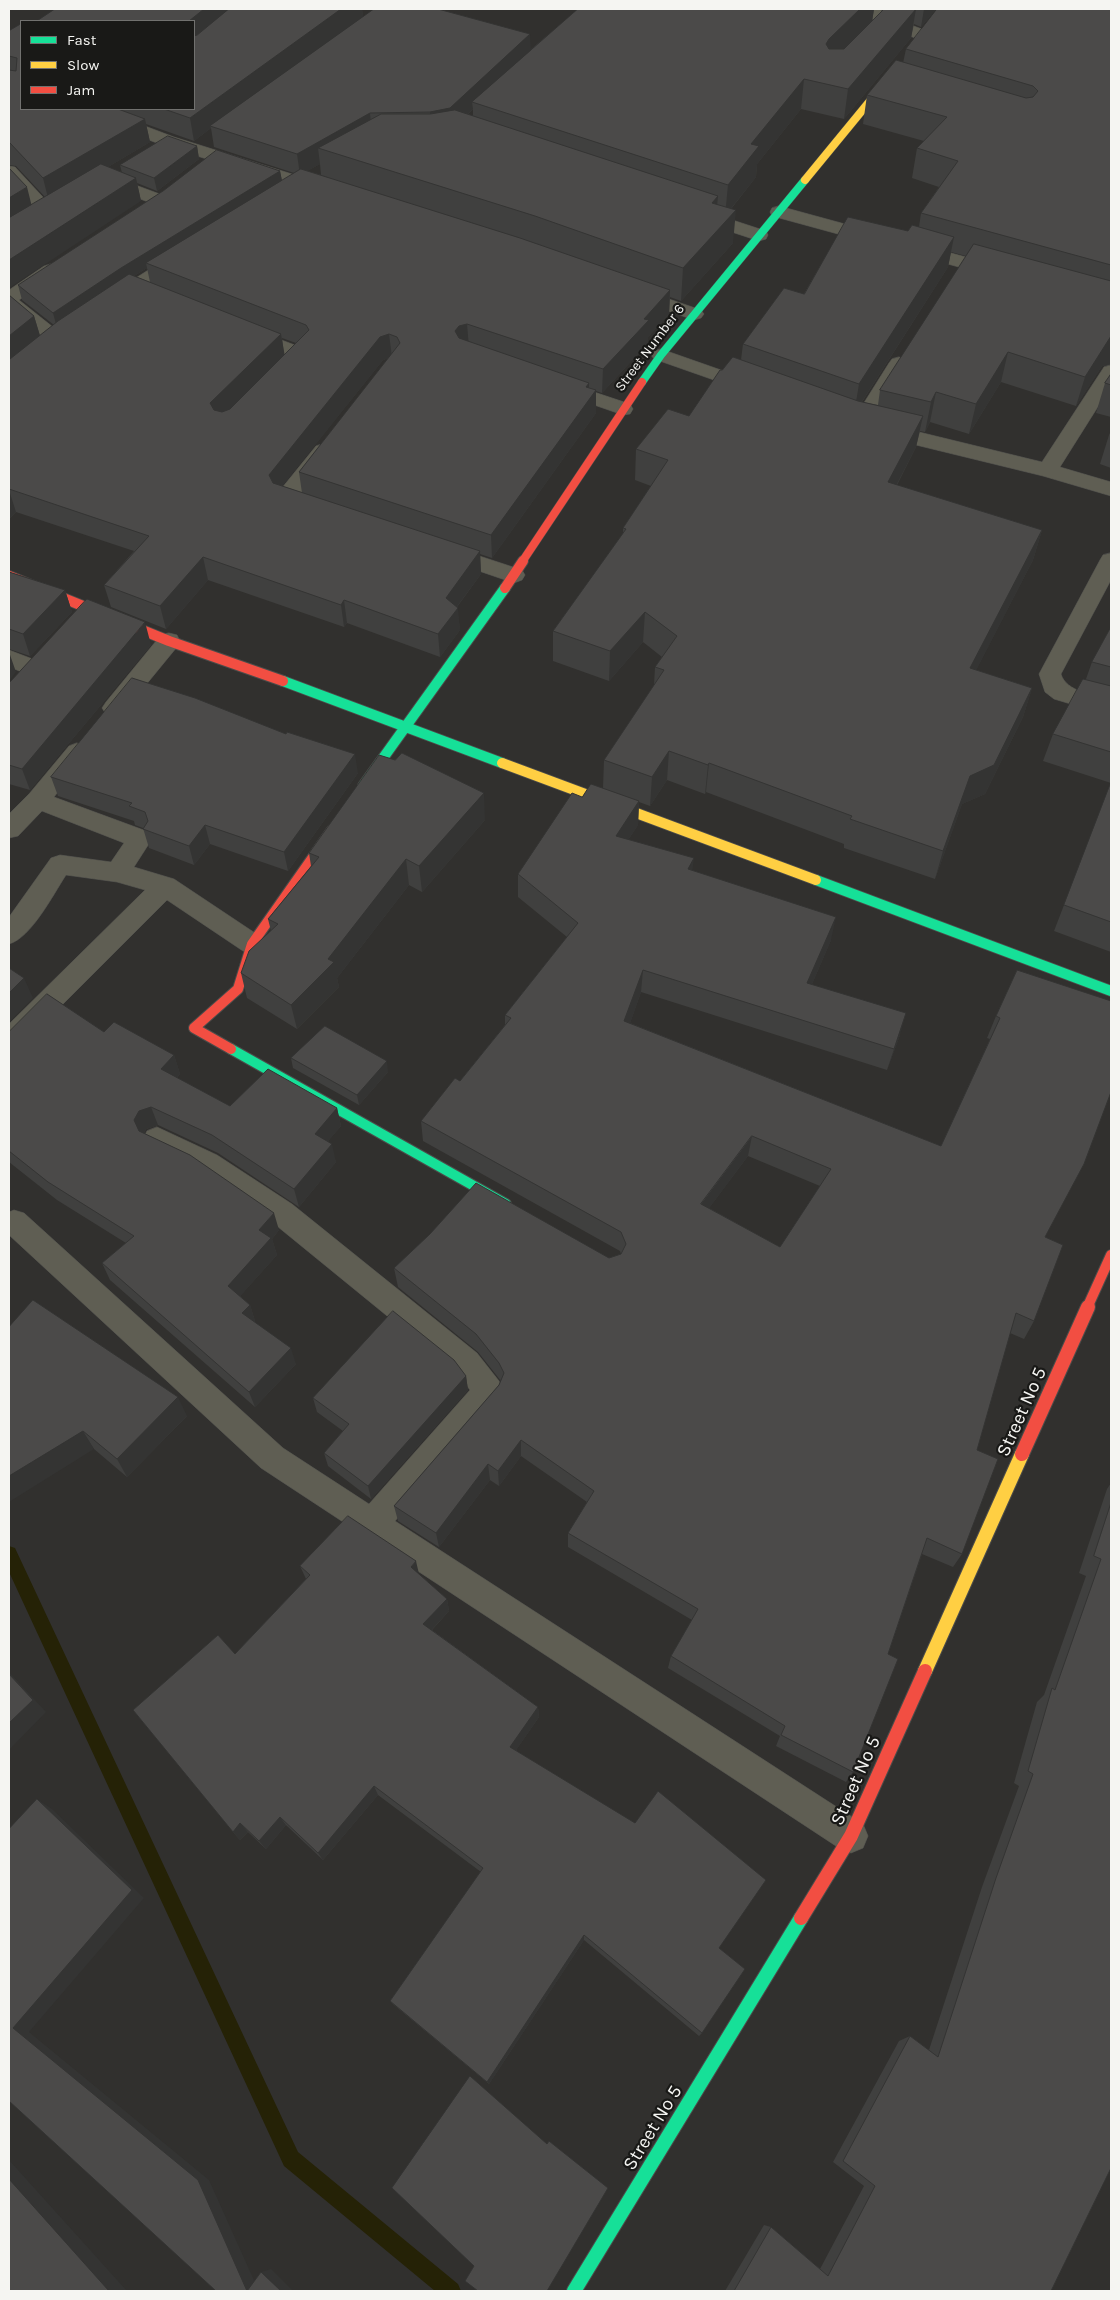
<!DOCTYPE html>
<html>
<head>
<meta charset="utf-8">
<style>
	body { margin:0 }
	#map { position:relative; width:1120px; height:2300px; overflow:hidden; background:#31302e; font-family:Karla,sans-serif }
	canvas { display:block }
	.frame { position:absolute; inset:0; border:10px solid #f5f5f2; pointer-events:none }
	.legend { position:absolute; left:20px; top:20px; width:175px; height:90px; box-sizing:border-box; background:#191917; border:1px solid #71716f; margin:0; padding:6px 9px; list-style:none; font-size:15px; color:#f5f5f2 }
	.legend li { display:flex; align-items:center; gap:10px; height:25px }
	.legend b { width:25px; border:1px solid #71716f }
</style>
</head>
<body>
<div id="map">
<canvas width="1120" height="2300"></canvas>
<div class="frame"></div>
<ul class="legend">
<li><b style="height:6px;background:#16e098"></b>Fast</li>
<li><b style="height:6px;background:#ffcf43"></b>Slow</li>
<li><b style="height:6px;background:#f24e42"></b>Jam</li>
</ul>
</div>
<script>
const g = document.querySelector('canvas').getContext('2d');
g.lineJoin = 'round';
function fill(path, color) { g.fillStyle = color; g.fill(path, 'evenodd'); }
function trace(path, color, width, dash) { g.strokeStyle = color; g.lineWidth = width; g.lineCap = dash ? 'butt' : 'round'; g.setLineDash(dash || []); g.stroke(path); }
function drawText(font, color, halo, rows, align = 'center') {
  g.font = font + ' Karla,sans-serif'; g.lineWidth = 4.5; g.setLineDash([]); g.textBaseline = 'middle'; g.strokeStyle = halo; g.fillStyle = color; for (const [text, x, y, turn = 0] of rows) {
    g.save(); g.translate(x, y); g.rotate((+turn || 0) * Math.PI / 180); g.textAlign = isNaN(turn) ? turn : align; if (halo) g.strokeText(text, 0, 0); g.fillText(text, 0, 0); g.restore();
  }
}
fill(new Path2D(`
	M9,1546L15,1548L298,2152L458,2284L461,2291H435L284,2166L9,1572Z`), '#252206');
const street = new Path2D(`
	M861,9H879L892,18L930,32L932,36L930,40L924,41L880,26Z
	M76,109H100L174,137L327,185L330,189L327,193H315L162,145L79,113Z
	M9,166L15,167L54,209L56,213L54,217H40L9,182Z
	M106,174L165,196L168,200L165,204H153L100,183L97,179L100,175Z
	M779,206L1006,268L1009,272L1006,276L999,278L772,216L770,212L772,208Z
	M699,209L766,231L768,235L766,239L759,241L692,219L690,215L692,211Z
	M182,251L189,253L191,257L189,261L120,305H106L103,301L106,297L175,253Z
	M51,264L58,266L61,270L58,274L19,300L63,335L66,339L63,343L56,345L49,343L9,311V290L44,266Z
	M634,287L701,310L704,314L701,318L694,320L627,297L624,293L627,289Z
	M247,327L308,350L311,354C303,366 291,379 276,375L273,371L287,356L240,337L237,333L240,329Z
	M661,349L758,383L761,387L758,391L751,393L654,359L651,355L654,351Z
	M899,357L906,359L909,363L870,425L867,430L860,432L853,430L850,425L889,363L892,359Z
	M1111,365V386L1060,467L1111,482V496L1043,476L875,435L872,430L875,425L882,423L1042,462L1104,367Z
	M561,381L630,404L633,409L630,414L623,415L554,391L551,387L554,383Z
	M323,444L330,446L333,451L299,496L318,502L321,507L318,512L310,514L277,504L274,499L277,494L316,446Z
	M446,545L522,570L525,575L522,580L514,583L438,557L435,552L438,547Z
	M1111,553V580L1061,674C1066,692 1095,695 1111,700V716L1054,699L1045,692L1039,674L1100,560L1103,555Z
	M169,633L177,635L180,641L177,647L122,714L114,716L106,714L102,708L106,702L161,635Z
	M9,650L43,663L46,669L43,675L35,677L9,667Z
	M77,743L85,746L89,752L54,797L149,832L152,839L134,867L174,879L261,937L265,944L261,951L252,954L243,951L167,900L18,1049L9,1052V1024L145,890L117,882L66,875C53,895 31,938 9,944V917L51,858L60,855L111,862L124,843L42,811L18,836L9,838V814L29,794L69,746Z
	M157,1127L217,1155L292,1204L477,1353L499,1381L503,1391L499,1401L395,1521L863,1824L868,1836L863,1848L851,1853L839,1848L261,1468L9,1235V1212L14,1210L24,1213L283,1448L369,1504L470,1390L457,1373L272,1222L197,1171L147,1147L143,1139L147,1131Z`);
const fastFar2 = new Path2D(`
	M642,382L661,355L805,180`);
const fastFar1 = new Path2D(`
	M283,681L502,763
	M363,786L505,588
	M816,880L1111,991
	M231,1049L506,1204`);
const fast = new Path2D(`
	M574,2291L801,1918`);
const slowFar2 = new Path2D(`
	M805,180L888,79`);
const slowFar1 = new Path2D(`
	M502,763L816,880`);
const slow = new Path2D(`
	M925,1671L1022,1454`);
const jamFar2 = new Path2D(`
	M522,562L642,382`);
const jamFar1 = new Path2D(`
	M9,576L169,641L283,681
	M505,588L523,561
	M231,1049L194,1028L238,989L252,944L332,830
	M1087,1308L1111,1255`);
const jam = new Path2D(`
	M1022,1454L1088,1307
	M801,1918L851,1836L925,1671`);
trace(street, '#4c4c4a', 1);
trace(fastFar2, '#4c4c4a', 9);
trace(fastFar1, '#4c4c4a', 12);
trace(fast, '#4c4c4a', 16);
trace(slowFar2, '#4c4c4a', 9);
trace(slowFar1, '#4c4c4a', 12);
trace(slow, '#4c4c4a', 16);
trace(jamFar2, '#4c4c4a', 9);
trace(jamFar1, '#4c4c4a', 12);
trace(jam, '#4c4c4a', 16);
fill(street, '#5f5e53');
trace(fastFar2, '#16e098', 8);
trace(fastFar1, '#16e098', 10);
trace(fast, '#16e098', 14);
trace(slowFar2, '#ffcf43', 8);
trace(slowFar1, '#ffcf43', 10);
trace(slow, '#ffcf43', 14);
trace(jamFar2, '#f24e42', 8);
trace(jamFar1, '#f24e42', 10);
trace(jam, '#f24e42', 14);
fill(new Path2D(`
	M55,9H362L363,17L530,34V50L578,9H874L872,21L883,10L881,9H936L921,27L914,24L911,38L844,119L801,109L757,164L756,177L731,209L733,243L681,301L670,297L669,314L648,337V343L602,393L596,391V413L492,558L480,554L481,574L457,607L460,630L440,657L347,623L344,627L208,580L166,629L111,607L104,585L134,551L16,512L9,519V295L34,316L40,336L54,325L22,300L18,285L280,171L282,181L294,173L214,147L211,128L194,141L146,124L150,142L108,167L122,173L120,165L197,146L199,159L157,191L137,183L141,201L32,205L45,197L16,166L9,165V31L21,24V109H194ZM473,109V116L468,114ZM320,164L321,175L307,171ZM147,268L150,282L134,276ZM282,338L296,343L284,355ZM389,358L299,472L302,493L282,486L383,360Z
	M1111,9V364L1102,366L1076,406L1001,382L969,434L930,422L925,432L920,431L916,447L897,485L1042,530L1033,560L976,670L1032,688L1023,717L985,794L962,804L935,879L844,848V844L706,792L705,794L667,780L650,806L639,802L638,825L628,840L692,870L831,940L812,984L900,1035L887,1070L641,992L630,1023L941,1146L990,1039L987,1038L996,1016L1017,970L1046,1237L1034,1321L1024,1339L1010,1333L977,1450L962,1554L953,1567L922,1554L888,1654L853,1772L846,1782L776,1746L780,1736L668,1668L671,1656L692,1620L568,1547V1533L587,1502L521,1456L499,1486L490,1480L439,1547L398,1521L394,1506L499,1385L501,1381L478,1352L398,1287L394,1268L609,1258L621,1254L620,1251L423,1141L421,1121L460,1081L505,1025V1015L567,937L518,897V874L582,797L603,788L604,760L654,685L655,667L662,657L643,642L609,681L553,661V631L623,534V528L651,486L635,480L636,449L689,416L722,370L741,360L743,344L804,294L908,231L919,227L921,213L939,187L912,178L917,148L924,141L863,124L867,95L903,63L906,49ZM951,252L966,256L880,390L878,405L862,402L948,267ZM748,1156L820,1186L780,1247L709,1208Z
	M1111,374V417L1096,413L1105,383Z
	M1111,431V468L1100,464L1109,435Z
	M9,572L65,590L72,612L30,656L9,649Z
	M1111,627V952L1054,931L1111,783L1043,761L1053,734L1086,679L1092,662Z
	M151,645L30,790L9,784V683Z
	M286,734L358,773L288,871L210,844L194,865L149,848L143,828L135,825L134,821L58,796L51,777Z
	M485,820L422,892L409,885L337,978L339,987L297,1029L247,998L241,973L271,931L268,919L311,866L309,853Z
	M9,1032H104L174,1055L180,1074L177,1078L230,1106L337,1108L341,1126L328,1141L336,1162L299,1207L218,1153L158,1125L146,1129L144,1133L279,1230L272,1239L277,1255L240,1296L250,1305L255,1321L254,1322L296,1364L255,1407L110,1280L102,1263L126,1243L57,1200L9,1162Z
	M291,1058L388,1072L359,1105L293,1068Z
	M9,1327L187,1416L127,1477L94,1449Z
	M466,1376L468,1390L371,1499L328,1466L324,1453L343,1431L317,1412L313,1398Z
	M1111,1483V2168L1051,2291H725L764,2225L771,2227L820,2269L864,2186L833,2162L899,2041L910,2036L929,2050L982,1887L1019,1786L1014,1783L1037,1702L1044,1695L1086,1576L1079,1573L1107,1489Z
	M300,1566L419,1574L447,1599L449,1611L432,1630L538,1707L539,1717L516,1750L719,1948L702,2033L699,2036L584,1940L489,2084L394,2005L390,2001L481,1872L378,1795L323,1860L286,1825L266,1849L248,1832L240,1840L233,1832L235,1654L306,1579Z`), '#40403f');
fill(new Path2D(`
	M204,9H235L194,43V21H189Z
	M341,9H362L363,17L210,126L211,128L194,141L190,118Z
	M860,9H874L872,22L822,74L826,44L829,39Z
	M916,9L911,38L844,119L848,89Z
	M924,9H936L921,27Z
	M530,34L531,55L472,102L473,109L451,129L432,133L430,112Z
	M804,79L801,109L757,164L756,177L725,216L728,185L751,144Z
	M370,113L372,134L318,148L320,164L300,175L297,154Z
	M145,119L150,142L49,202L43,178Z
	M197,146L199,159L157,191L154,178Z
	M280,171L283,186L146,263L147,268L124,282L57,328L53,313L121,268Z
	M136,178L141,201L9,288V260Z
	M27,187L33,211L9,225V198Z
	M718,196L715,229L712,203Z
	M736,210L733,243L681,301L683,268Z
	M954,237L948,267L854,414L859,384Z
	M670,290L669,314L648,337V343L602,393L603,369L644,319Z
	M34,316L41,339L9,365V336Z
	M467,324L469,347L460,349L455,331L459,326Z
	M281,334L285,357L214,426L210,403Z
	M389,334L392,357L383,360L273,498L269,475L380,337Z
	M1111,336V364L1102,366L1076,406L1085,377Z
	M1008,352L1001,382L969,434L976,404Z
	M589,383V400L596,390V413L492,558L491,535L586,387Z
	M936,392L930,422L925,432L931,402Z
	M923,416L916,447L882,513L888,482Z
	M9,490L16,512L9,519Z
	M1042,530L1033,560L962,698L970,668Z
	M480,551L481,574L447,620L446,598Z
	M203,557L208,580L166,629L160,606Z
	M65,590L72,612L30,656L23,634Z
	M344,600L347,623L344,627L341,605Z
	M458,608L460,630L440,657L438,634Z
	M645,612L643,642L609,681L610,651Z
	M145,622L151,645L30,790L22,769Z
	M9,652L16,672L9,681Z
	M1032,688L1023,717L985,794L962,804L935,879L943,851L970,776Z
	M669,751L667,780L650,806L652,777Z
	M355,754L358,773L288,871L284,852Z
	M709,763L706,792L705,794L708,765Z
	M484,793L485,820L422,892L419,866Z
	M639,801L638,825L615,860L616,836Z
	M205,825L210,844L194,865L189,846Z
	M694,858L691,882L688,869Z
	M406,859L409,885L337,978L339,987L297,1029L291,1005Z
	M836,917L831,940L803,1005L807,983Z
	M643,970L641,992L623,1043L624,1021Z
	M24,978L33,998L9,1022V993Z
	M906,1013L900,1035L887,1070Z
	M174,1055L180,1074L168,1088L161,1069Z
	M387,1061L388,1072L359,1105L357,1095Z
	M151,1107L158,1125L146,1129L141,1138L134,1120L139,1111Z
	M337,1108L341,1126L319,1152L315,1134Z
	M752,1136L748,1156L698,1223L701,1204Z
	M332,1144L336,1162L299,1207L294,1189Z
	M274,1213L279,1230L272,1239L277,1255L234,1303L228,1286L259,1230Z
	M250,1305L255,1321L247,1328L242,1313Z
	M291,1348L296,1364L255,1407L249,1392Z
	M466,1376L468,1390L371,1499L368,1486Z
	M178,1397L187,1416L127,1477L117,1459Z
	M83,1431L94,1449L9,1502V1476Z
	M521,1440V1456L499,1486L498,1471Z
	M488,1464L490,1480L439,1547L436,1533Z
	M416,1561L419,1574L411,1567Z
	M447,1599L449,1611L426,1636L423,1624Z
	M9,1672L46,1712L9,1750Z
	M538,1707L539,1717L512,1756L510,1747Z
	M374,1786L378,1795L323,1860L318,1853Z
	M37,1799L52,1809L144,1898L29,2032L209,2180L257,2287L247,2291L13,2028Z
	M280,1817L286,1825L266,1849L259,1841Z
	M240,1823L248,1832L240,1840L233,1832Z
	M584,1935V1940L489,2084L487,2082Z
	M9,2160L127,2291H109L9,2179Z
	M271,2269L293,2291H281L261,2272Z`), '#343433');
const building = new Path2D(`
	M55,9H204L189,21H37Z
	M229,9H341L190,118L164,109H194V36L197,35Z
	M374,9H438L530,34L450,108L430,112L370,113L297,154L210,126Z
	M578,9H860L829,39L826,44L829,49H844L884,9H916L848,89L804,79L751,144L759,146L728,185L472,102Z
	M937,9H1111V265L921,213L958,161L917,148L947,117L867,95L896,60L1026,98L1033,97L1038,91L1033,86L906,49Z
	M21,24V109H118L145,119L43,178L10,143L9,142V70L16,71L17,58L9,56V31Z
	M455,110L718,196L712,203L736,210L683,268L535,216L318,148L381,114H430Z
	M168,136L197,146L154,178L120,165Z
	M217,150L280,171L121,268L53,313L18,285L163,191Z
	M101,164L136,178L9,260V218Z
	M9,168L27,187L9,198Z
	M301,169L520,238L670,290L644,319L649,320L603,369L467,324L459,326L455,331L459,338L589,383L586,387L596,390L491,535L299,472L400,343L397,337L389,334L380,337L269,475L273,483L480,551L446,598L458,608L438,634L344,600L341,605L203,557L160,606L104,585L149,536L9,489V360L10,359L58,321L129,274L281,334L210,403L214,410L222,412L230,409L309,330L306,325L146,263Z
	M848,217L908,231L912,225L954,237L859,384L743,344L784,288L804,294Z
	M974,244L1111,281V336L1085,377L1008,352L976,404L936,392L931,402L880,390Z
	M9,295L34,316L9,336Z
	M733,357L858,401L923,416L888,482L1042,530L970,668L1032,688L994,765L970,776L943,851L850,819L852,816L709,763L708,765L669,751L652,777L604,760L664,670L655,667L677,636L645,612L610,651L553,631L626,529L623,528L668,460L636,449L668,409L689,416L720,370H722Z
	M1111,374V385L1105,383Z
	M9,572L65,590L23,634L9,629Z
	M87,599L145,622L22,769L9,765V683L10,682Z
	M1111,627V667L1092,662Z
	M132,678L195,698L286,734L287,732L355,754L284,852L205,825L189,846L143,829L148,821L145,812L129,806L132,803L51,777Z
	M1083,679L1111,686V752L1053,734Z
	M402,753L484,793L419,866L406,859L328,959L334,962L291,1005L241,973L249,951L278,924L268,919L319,857L309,853L379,755L395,760Z
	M1111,782V922L1064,905Z
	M591,784L639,801L616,836L694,858L688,869L836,917L807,983L906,1013L894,1049L643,970L624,1021L941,1146L1000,1018L996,1016L1017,970L1111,1001V1092L1084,1164L1045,1237L1063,1245L1034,1321L1016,1313L977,1450L998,1459L962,1554L927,1538L888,1654L898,1659L853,1772L781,1735L785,1726L671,1656L698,1609L568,1533L594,1491L521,1440L498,1471L488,1464L436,1533L394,1506L499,1385L504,1373L499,1363L476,1334L394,1268L430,1234L476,1183L609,1258L621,1254L626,1244L621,1232L421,1121L455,1078L460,1081L511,1018L505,1015L578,923L518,874L572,793L582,797ZM752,1136L831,1169L780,1247L701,1204Z
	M9,968L24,978L9,993Z
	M47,994L104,1032L114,1022L174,1055L161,1069L230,1106L268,1069L337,1108L315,1134L332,1144L294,1189L212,1135L151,1107L139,1111L134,1120L139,1131L190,1155L274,1213L259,1230L271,1238L228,1286L250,1305L242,1313L291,1348L249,1392L102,1263L134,1236L48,1182L9,1151V1032Z
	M325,1026L387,1061L357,1095L291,1058Z
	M33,1300L178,1397L117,1459L83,1431L9,1476V1327Z
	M393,1311L454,1360L466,1376L368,1486L324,1453L349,1424L313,1398Z
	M1111,1503V2168L1051,2291H734L771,2227L828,2276L875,2186L843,2161L910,2036L938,2057L996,1878L1033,1774L1028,1771L1052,1688L1055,1690L1101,1559L1094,1556Z
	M348,1516L416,1561L411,1567L447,1599L423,1624L538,1707L510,1747L635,1823L658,1791L766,1880L719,1948L745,1969L702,2033L584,1935L487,2082L390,2001L483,1868L374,1786L318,1853L280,1817L259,1841L240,1823L233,1832L133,1710L218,1635L235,1654L310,1575L300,1566Z
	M9,1674L33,1700L9,1723Z
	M37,1799L132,1890L13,2028L198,2180L247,2291L261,2272L281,2291H216L9,2101V1829Z
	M470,2076L547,2144L549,2141L608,2188L547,2291H478L465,2281L474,2266L392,2188Z
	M9,2179L109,2291H9Z`);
fill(building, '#4b4a49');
trace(building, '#343433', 1);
drawText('14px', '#f5f5f2', '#191917', [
	["Street Number 6",650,348,-53]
]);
drawText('19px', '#f5f5f2', '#191917', [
	["Street No 5",1022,1412,-66],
	["Street No 5",856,1781,-66],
	["Street No 5",653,2128,-59]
]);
</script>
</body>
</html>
